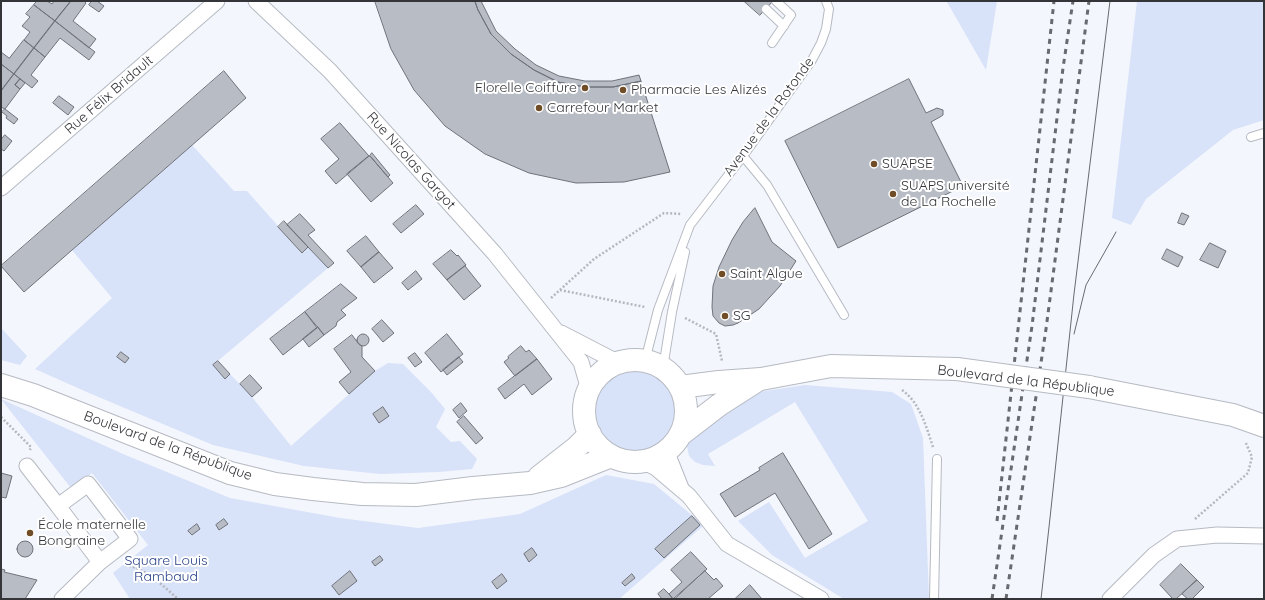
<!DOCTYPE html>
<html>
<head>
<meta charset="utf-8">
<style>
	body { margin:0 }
	#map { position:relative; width:1265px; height:600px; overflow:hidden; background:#f3f6fd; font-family:Quicksand,sans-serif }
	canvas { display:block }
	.frame { position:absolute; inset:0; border:2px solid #343539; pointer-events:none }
</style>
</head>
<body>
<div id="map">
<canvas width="1265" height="600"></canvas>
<div class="frame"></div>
</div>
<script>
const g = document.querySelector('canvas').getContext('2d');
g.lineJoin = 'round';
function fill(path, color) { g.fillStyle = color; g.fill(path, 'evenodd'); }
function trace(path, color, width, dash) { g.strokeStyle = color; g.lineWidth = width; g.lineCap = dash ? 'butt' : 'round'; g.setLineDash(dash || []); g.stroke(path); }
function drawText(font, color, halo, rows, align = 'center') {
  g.font = font + ' Quicksand,sans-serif'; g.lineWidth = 4; g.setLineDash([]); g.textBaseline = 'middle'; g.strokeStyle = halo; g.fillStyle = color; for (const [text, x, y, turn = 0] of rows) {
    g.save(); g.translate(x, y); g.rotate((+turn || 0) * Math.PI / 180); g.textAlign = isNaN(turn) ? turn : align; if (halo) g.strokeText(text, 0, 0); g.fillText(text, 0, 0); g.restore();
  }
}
fill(new Path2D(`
	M945,1H997L986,70L947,2Z
	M1137,1H1264V120L1233,130L1146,199L1131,225L1112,218Z
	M192,145L234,191H247L302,253L308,247L328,268L213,365L225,378L230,374L252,397L291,446L375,371L388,363L403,364L431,392L445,409L436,427L451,442L460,441L477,459L472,469L439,472L380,474L304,466L213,445L89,393L35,369L112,298L72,250Z
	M1,328L27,356L20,365L1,360Z
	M584 411a51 51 0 1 1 102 0a51 51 0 1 1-102 0Z
	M805,385L892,392L911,404L923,438L929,599H844L772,555L738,521L769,502L805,558L868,521L795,402L708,454L715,466L703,465L695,462L689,456L687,446L698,428L758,392Z
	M1,399L123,454L230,498L340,518L418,528L520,514L606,475L654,484L704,525L619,599H130L113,573L148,545L92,473L71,488Z`), '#d8e2f8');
const building = new Path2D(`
	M37,1H47L52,4L54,1H71L55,21L34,5Z
	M71,1H84L86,3L73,21L96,39L89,48L55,21Z
	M92,1H97L104,6L99,12L89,5Z
	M375,1H475L478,10L491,34L511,54L534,70L558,82L585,87H613L641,81L670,172L624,182L576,183L529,173L485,154L445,126L414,90L391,49Z
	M475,1H481L496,31L515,49L536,65L559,76L585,81H612L639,75L641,81L613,87H585L558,82L534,70L511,54L491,34L478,10Z
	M744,1H773L760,15Z
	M34,5L55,21L34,48L24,40L30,32L22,26L30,17L26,14Z
	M55,21L95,52L89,60L60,38L45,57L34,48Z
	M24,40L34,48L14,74L1,64V52L9,58Z
	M34,48L45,57L31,75L38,81L32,88L14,74Z
	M1,64L14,74L1,91Z
	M224,71L246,98L24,292L1,266Z
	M14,74L20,79L15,85L20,89L5,109L1,107V91Z
	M20,79L25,83L20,89L15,85Z
	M909,79L926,113L937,108L943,110V115L940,117L931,122L963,186L838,248L785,141Z
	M59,96L74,107L68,115L53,103Z
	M5,109L18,119L14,124L6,118L7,116L2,112Z
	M340,123L369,156L336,184L325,171L339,159L321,139Z
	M5,135L12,141L4,151L1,149V140Z
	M372,153L390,175L388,177L370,156Z
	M369,156H370L393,183L371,202L347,174Z
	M416,205L424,214L401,233L393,224Z
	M755,208L772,242L796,261L780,286L759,309L738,323L733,325L725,326L719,323L713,316L712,307L713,286L719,267L732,240L743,222Z
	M1182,213L1189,216L1184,225L1178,223Z
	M300,214L315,230L308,235L334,263L328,268L287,225Z
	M284,221L308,247L302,253L278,227Z
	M366,236L379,252L361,267L347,251Z
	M1210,243L1226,251L1218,268L1200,260Z
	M1167,249L1183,257L1178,267L1162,259Z
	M451,250L457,256L458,255L466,265L447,280L433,264Z
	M379,252L393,268L374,283L361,267Z
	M465,266L481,286L464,300L447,280Z
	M416,271L422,279L408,290L402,283Z
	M341,284L357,298L341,310L346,315L337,322L336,326L324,335L305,312Z
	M305,312L317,328L283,355L270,339Z
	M382,320L394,333L383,342L372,329Z
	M318,327L324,335L309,347L303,339Z
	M357 340a6 6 0 1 1 12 0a6 6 0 1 1-12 0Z
	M447,334L463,354L441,372L425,353Z
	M352,335L358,343L362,346V357L375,371L349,394L339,382L351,372L334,349Z
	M521,346L526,352L529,350L537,359L515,376L504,362L509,358L508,357Z
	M121,352L129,358L125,363L117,357Z
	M415,353L422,362L415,367L408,358Z
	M459,357L463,362L447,375L443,370Z
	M537,359L552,379L532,395L524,384L505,399L498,389Z
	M218,361L230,374L225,379L213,365Z
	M250,375L262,388L252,397L240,384Z
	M461,403L467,411L459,418L453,410Z
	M383,407L389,416L379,423L373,414Z
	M464,416L483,438L476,444L457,422Z
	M783,453L832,534L809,549L775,493L735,517L720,494L760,470L759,468Z
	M1,473L12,476L6,498L1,497Z
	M692,516L700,525L664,558L655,549Z
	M224,519L228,524L219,530L216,525Z
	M197,524L200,529L192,535L188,531Z
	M17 549a8 8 0 1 1 16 0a8 8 0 1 1-16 0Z
	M532,548L537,555L529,562L524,554Z
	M691,552L707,569L673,599L669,594L682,582L671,570Z
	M380,556L383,560L375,566L372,562Z
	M1181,564L1197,580L1176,599H1173L1160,585Z
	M1,569L5,570L4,572L37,580L25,599H1Z
	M350,571L357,581L339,595L332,586Z
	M705,571L714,580L716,578L723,586L708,599H675Z
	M502,574L507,581L497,589L492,582Z
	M632,574L635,578L625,586L622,583Z
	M1197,580L1204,587L1192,599H1188L1182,594Z
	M750,585L762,599H735Z
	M664,589L669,594L673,599H662L658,594Z`);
fill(building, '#b8bcc4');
trace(building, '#6f727a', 1);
const service = new Path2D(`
	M766,9L784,26
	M772,43L791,15L776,1
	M1251,137L1264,133
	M743,156L767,185L844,315
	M645,361L658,310L690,225L743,156L812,60L821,43L826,29L829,9L826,1
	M663,368L672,312L685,252
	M934,599L937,459`);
const minor = new Path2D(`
	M256,1L330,71L495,254L581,362L589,390
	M1,188L217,1
	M561,333L619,363
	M671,447L667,451L669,458L681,488
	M642,461L656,468L689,496L727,544L821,599
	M27,466L58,506
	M62,599L100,562L130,539L88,484L58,506L100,562
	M1110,599L1154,555L1177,539L1217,535L1264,536`);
const secondary = new Path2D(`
	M584 411a51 51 0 1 1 102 0a51 51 0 1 1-102 0Z
	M1,385L33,395L230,473L275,484L313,489L362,494L416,495L473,488L530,483L561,476L611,456
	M680,387L719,382L761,379L831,366L957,369
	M1089,387L1233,415L1264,426
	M680,435L719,405L758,380
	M539,477L576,448L590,434`);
trace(service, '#b6bac2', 10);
trace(minor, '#b6bac2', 17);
trace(secondary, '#b6bac2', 24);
trace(new Path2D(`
	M560,290L645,307
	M551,298L594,259L664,213L681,214
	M685,318L716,334L722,361
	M902,390C920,403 926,426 933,447
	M1,417L31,447L30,450
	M1195,519L1248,473L1252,457L1245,441
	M125,565C146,568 163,586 178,599`), '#b6b8be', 2.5, [2, 2]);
trace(service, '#fff', 8);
trace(minor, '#fff', 15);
trace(secondary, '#fff', 22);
trace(new Path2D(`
	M1074,334L1086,285L1116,232
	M1041,599L1050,518L1074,294L1110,1`), '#696a6f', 1);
trace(new Path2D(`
	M997,521L1054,1
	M992,599L1032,326L1063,68L1073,1
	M1006,599L1046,329L1089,1`), '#696a6f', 3, [5, 5]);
const secondaryBridge = new Path2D(`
	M957,369L1089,387`);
trace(secondaryBridge, '#b6bac2', 24, []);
trace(secondaryBridge, '#fff', 22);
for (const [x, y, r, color] of [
	[585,88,4,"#704d26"],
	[623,90,4,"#704d26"],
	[539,108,4,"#704d26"],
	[874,164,4,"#704d26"],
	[893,194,4,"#704d26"],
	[722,274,4,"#704d26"],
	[725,316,4,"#704d26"],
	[30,533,4,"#704d26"]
]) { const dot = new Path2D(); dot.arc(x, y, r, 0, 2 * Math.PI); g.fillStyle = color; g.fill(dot); trace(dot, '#fff', 1.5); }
drawText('14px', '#343539', '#fff', [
	["Florelle Coiffure",577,88,"right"],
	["Pharmacie Les Alizés",631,90],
	["Carrefour Market",547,108],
	["SUAPSE",882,164],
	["SUAPS université",901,186],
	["de La Rochelle",901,202],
	["Saint Algue",730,274],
	["SG",733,316],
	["École maternelle",38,525],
	["Bongraine",38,541]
], 'left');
drawText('14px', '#343539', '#fff', [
	["Rue Félix Bridault",109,95,-41],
	["Avenue de la Rotonde",769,117,-54],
	["Rue Nicolas Gargot",411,161,48],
	["Boulevard de la République",1026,381,7],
	["Boulevard de la République",168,446,20]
]);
drawText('14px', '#2a4389', '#fff', [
	["Square Louis",166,561],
	["Rambaud",166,577]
]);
</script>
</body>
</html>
